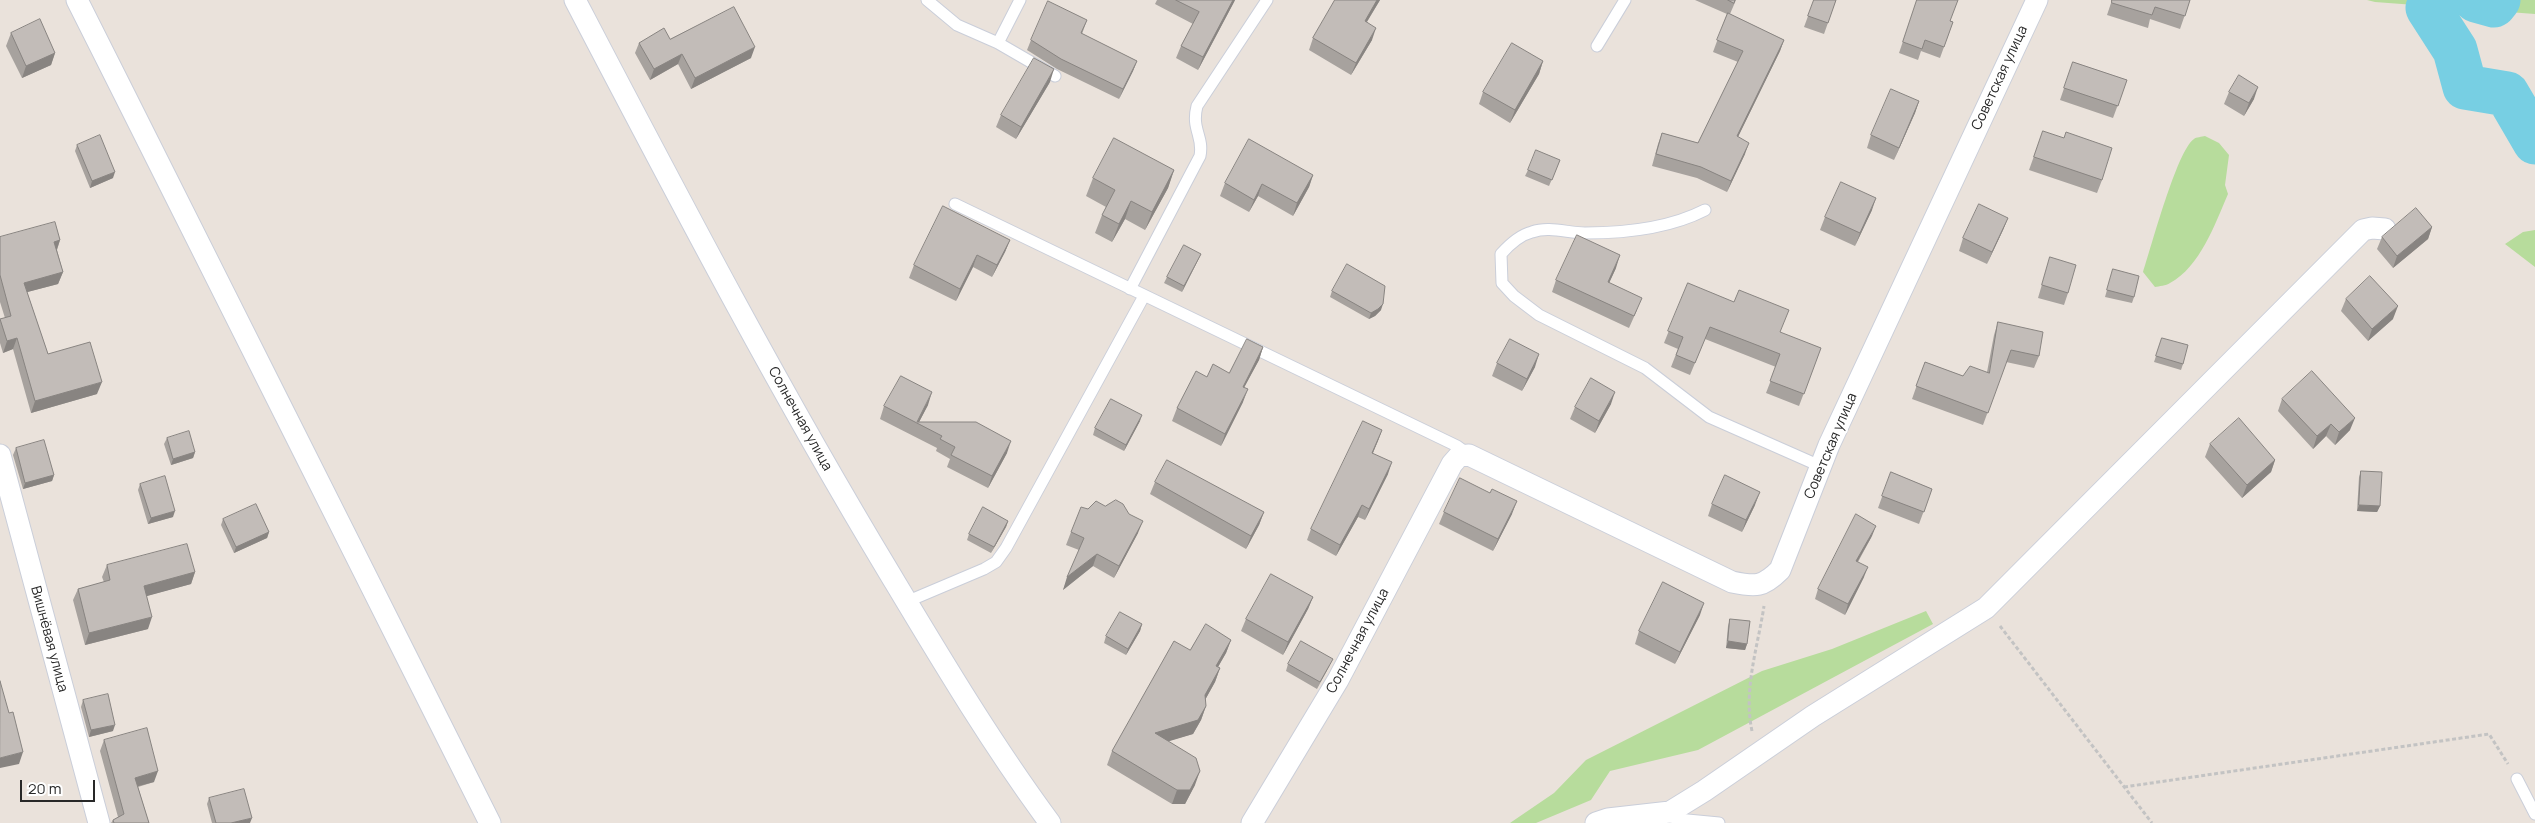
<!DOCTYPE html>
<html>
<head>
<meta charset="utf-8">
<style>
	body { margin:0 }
	#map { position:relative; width:2535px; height:823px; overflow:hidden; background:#eae2db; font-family:Manrope,sans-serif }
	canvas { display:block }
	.scale { position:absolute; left:20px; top:780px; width:75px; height:22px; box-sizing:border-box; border:2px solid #282828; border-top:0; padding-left:6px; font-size:15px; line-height:18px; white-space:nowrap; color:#282828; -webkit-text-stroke:4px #fff; paint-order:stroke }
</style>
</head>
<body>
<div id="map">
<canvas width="2535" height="823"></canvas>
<div class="scale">20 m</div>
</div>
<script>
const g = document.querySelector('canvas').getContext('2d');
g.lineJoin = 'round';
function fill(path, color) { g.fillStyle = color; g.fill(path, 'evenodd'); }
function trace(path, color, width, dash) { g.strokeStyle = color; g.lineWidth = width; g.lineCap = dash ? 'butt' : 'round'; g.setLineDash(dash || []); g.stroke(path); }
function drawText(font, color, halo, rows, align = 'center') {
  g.font = font + ' Manrope,sans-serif'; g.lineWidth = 4.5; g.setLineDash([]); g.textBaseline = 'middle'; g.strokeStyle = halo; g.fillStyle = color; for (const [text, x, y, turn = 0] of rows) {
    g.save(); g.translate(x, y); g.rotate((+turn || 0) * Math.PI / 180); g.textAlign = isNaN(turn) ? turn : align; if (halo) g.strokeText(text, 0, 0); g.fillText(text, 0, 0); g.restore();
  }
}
fill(new Path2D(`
	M2367,0H2535V14L2375,2Z
	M2205,136L2219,143L2229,155L2225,185L2228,194C2215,224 2200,267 2170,283C2166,286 2159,286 2155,287L2143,272C2151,248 2177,150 2194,139C2196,137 2202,137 2205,136Z
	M2535,230V267L2505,244L2523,232Z
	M1926,611L1933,624L1698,750L1610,771L1591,800L1536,823H1510L1554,793L1586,760L1762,671L1832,649Z`), '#b7dc9c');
trace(new Path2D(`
	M2438,0L2428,8L2455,50L2465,87L2507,94L2535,142
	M2476,0L2494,5L2498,0`), '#77cfe3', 45);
const lane = new Path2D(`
	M927,0L957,25L998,43L1055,76
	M998,43L1020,0
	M1597,46L1625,0
	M955,204L1457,446L1468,454
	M1705,210C1670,228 1624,233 1585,233C1568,233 1549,226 1532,232C1520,235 1509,245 1501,254L1502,283L1514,296L1539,315L1645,368L1709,417L1820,466
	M1130,289L1200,156C1204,136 1191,130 1197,106L1267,0
	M906,602L984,569L996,562L1006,548L1144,296
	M2517,779L2535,814
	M1664,814L1677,819L1719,823`);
const street = new Path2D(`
	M77,0L490,823
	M575,0C676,193 777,387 890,574C941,659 991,743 1050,823
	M0,455L99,823
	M1252,823L1338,680L1452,464L1459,456L1469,455L1732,582C1756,587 1763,587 1780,570L1829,445L2037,0
	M1596,823L1608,819L1670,812L1704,791L1813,716L1986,608L2363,230L2372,228L2385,229`);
trace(lane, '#caced9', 13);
trace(street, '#caced9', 23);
trace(new Path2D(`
	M2000,626L2152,823
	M1752,731C1743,690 1758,646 1764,606
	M2124,787L2489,734L2508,764`), '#c3c3c3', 3, [4, 2.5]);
trace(lane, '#fff', 11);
trace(street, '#fff', 21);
fill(new Path2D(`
	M1157,0H1235L1198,70L1176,58L1181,46L1193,24L1155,4Z
	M1335,0H1380L1367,22L1372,40L1351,75L1309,50L1313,38Z
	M1695,0H1736L1730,14L1784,40L1780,51L1738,137L1745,154L1727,192L1697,178L1652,166L1658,144L1662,133L1698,143L1738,62L1713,52L1727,14Z
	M1814,0H1836L1824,34L1804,27Z
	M1917,0L1953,22L1940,58L1921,51L1918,60L1899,53Z
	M2112,0H2190L2180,29L2150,19L2148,28L2107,15Z
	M1087,20L1082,34L1137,61L1133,71L1119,99L1057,69L1027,50L1031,40Z
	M11,33L55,53L51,65L22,78L6,46Z
	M670,39L751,58L691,89L678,64L650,80L635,53L639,43Z
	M1543,61L1539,74L1510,123L1479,104L1483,92Z
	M2073,62L2127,80L2113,118L2060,100Z
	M1050,82L1016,139L996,127L1001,115Z
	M2229,92L2254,99L2244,116L2224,104Z
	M1919,101L1915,113L1894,160L1867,148L1871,135Z
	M2043,131L2102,180L2097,193L2029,170Z
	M77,145L113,178L90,188L75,151Z
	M1560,160L1549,186L1525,176L1528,170Z
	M1174,170L1168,188L1145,230L1125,219L1112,242L1095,233L1102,215L1106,207L1086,196L1093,178Z
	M1313,175L1309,187L1293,216L1258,196L1249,212L1220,196L1225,183Z
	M1872,210L1855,246L1820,230L1825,217Z
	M2008,218L2003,230L1987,264L1959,251L1963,238Z
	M2432,227L2428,239L2393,268L2377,249L2382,237Z
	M0,237L60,240L57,250L63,272L58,284L27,292L48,354L97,394L31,413L13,349L3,353L0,343V319L5,318L0,302Z
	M1010,240L1005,252L992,277L973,267L956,301L909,278L914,265Z
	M1201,254L1182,292L1164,283L1167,277Z
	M2050,257L2068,293L2064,305L2038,298Z
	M1616,268L1609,283L1637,310L1629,328L1552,292L1556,280Z
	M2113,269L2134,297L2132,303L2105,297Z
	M1688,283L1780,333L1821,348L1799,406L1766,393L1776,367L1705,339L1690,375L1671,367L1678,349L1664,343Z
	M1332,291L1381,310L1375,316L1369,319L1330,297Z
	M2346,299L2393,319L2368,341L2341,311Z
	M1998,322L2039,356L2034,368L2006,362L1983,425L1912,399L1925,362L1963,376L1987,372L1994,335Z
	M2162,338L2183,364L2181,370L2154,362Z
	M1263,347L1259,360L1244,387L1243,402L1221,446L1172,421L1177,408L1207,377L1229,373Z
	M1497,363L1535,367L1522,391L1492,376Z
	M2282,399L2350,430L2335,445L2326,436L2313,449L2278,411Z
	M1611,404L1595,433L1570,419L1575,407Z
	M928,405L919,422L1007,453L988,488L947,467L950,459L936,451L937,448L880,419L884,406Z
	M1140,421L1124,451L1093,435L1095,428Z
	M1382,430L1373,453L1388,474L1365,520L1358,517L1336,556L1307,540L1311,529Z
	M167,438L195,452L193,458L171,465L164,444Z
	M2210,444L2275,460L2271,472L2242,498L2205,457Z
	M16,448L54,475L52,481L23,489L13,455Z
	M2361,471L2380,506L2377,512L2357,511L2359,477Z
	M1891,472L1932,489L1919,524L1878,508Z
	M1155,482L1264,512L1259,525L1246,549L1150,494Z
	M140,484L173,517L148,524L138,490Z
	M1712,504L1755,505L1742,532L1708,516Z
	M1444,512L1512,514L1493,551L1439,524Z
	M223,519L269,532L267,538L234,553L221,525Z
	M1008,521L1006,527L991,553L967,540L969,534Z
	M1071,532L1138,533L1114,578L1093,566L1063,590L1079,550L1066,545Z
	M1872,536L1858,562L1864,577L1845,615L1815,599L1818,589Z
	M107,565L195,572L191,584L146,596L148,629L85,645L73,600L78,589L104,582L102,577Z
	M1313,597L1308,609L1283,655L1241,631L1246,619Z
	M1700,615L1675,664L1635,644L1639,631Z
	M1730,619L1747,644L1745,650L1726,648L1728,626Z
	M1142,624L1140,631L1126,655L1104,643L1106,636Z
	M1231,640L1226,653L1218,667L1220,668L1215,682L1205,700L1206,706L1201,720L1193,734L1168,741L1195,785L1185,804H1172L1107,765L1112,751L1190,650Z
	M1288,664L1330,665L1317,689L1286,671Z
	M83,700L113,731L89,737L81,707Z
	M104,740L154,782L138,787L149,823H111L113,820L118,817L100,751Z
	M209,798L250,823H212L207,804Z`), '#a7a29e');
fill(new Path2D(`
	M1233,0H1235L1233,4L1198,70L1203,57Z
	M1377,0H1380L1360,33L1365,21Z
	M1376,28L1372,40L1351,75L1356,63Z
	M1784,40L1780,51L1733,147L1737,136Z
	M755,47L751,58L691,89L695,78Z
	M55,53L51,65L22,78L26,66Z
	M682,54L678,64L650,80L654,69Z
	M1137,61L1133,71L1119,99L1123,89Z
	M1543,61L1539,74L1510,123L1515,110Z
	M1054,69L1050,82L1016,139L1021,127Z
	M2258,87L2254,99L2244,116L2249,103Z
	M1919,101L1915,113L1894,160L1899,148Z
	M1749,143L1745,154L1727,192L1731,181Z
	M1174,170L1168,188L1145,230L1152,212Z
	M115,172L113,178L90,188L92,181Z
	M1313,175L1309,187L1293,216L1297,203Z
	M1262,184L1258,196L1249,212L1254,200Z
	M1876,198L1872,210L1855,246L1860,233Z
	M1131,201L1125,219L1112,242L1119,224Z
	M2008,218L2003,230L1987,264L1992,252Z
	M2432,227L2428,239L2393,268L2397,256Z
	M60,240L56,252L54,242Z
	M1010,240L1005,252L992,277L997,265Z
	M1201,254L1182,292L1184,286Z
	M977,255L973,267L956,301L960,289Z
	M1620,255L1616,268L1604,294L1608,282Z
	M63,272L58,284L20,294L24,283Z
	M1383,304L1381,310L1375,316L1369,319L1371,313Z
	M2398,306L2393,319L2368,341L2372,329Z
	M17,338L13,349L3,353L7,341Z
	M1263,347L1259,360L1238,399L1243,387Z
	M1539,354L1535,367L1522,391L1527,379Z
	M102,382L97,394L31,413L35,401Z
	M1248,389L1243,402L1221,446L1225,434Z
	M932,392L928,405L918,424L917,423Z
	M1615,392L1611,404L1595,433L1599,421Z
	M1142,415L1140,421L1124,451L1126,445Z
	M2355,418L2350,430L2335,445L2339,432Z
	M2331,424L2326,436L2313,449L2317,436Z
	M1382,430L1378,441L1368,464L1372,453Z
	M1011,441L1007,453L988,488L992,476Z
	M195,452L193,458L171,465L173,459Z
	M2275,460L2271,472L2242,498L2247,485Z
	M1392,462L1388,474L1365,520L1369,509Z
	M54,475L52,481L23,489L25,483Z
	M1760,492L1755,505L1742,532L1746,520Z
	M1517,501L1512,514L1493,551L1498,539Z
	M1362,505L1358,517L1336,556L1340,545Z
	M2359,505L2380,506L2377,512L2357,511Z
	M175,511L173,517L148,524L151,518Z
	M1264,512L1259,525L1246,549L1251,536Z
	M1008,521L1006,527L991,553L994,547Z
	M1143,521L1138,533L1114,578L1119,566Z
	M1876,526L1872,536L1852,571L1856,561Z
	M269,532L267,538L234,553L236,547Z
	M1097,554L1093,566L1063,590L1067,577Z
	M1868,567L1864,577L1845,615L1848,604Z
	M195,572L191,584L140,598L144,586Z
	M1313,597L1308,609L1283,655L1288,642Z
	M1704,603L1700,615L1675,664L1680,652Z
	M152,617L148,629L85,645L89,633Z
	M1142,624L1140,631L1126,655L1128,649Z
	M1231,640L1226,653L1211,679L1216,666Z
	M1728,641L1747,644L1745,650L1726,648Z
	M1220,668L1215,682L1200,709L1205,695Z
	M1206,706L1201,720L1193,734L1150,747L1155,733Z
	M115,725L113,731L89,737L91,730Z
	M23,752L19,764L0,768V758Z
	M158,771L154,782L131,788L135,778Z
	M1200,771L1195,785L1185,804H1172L1177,790Z
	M252,818L250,823H231Z`), '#888481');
const building = new Path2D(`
	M1176,0H1233L1203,57L1181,46L1199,12Z
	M1335,0H1377L1365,21L1376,28L1356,63L1313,38Z
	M1728,0H1735L1734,3Z
	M1814,0H1836L1828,23L1808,16Z
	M1917,0H1958L1950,21L1953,22L1944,47L1925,40L1922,49L1903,42Z
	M2112,0H2190L2185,16L2155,7L2152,15L2112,3Z
	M1048,1L1087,20L1081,33L1137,61L1123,89L1061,59L1031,40Z
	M734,7L755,47L695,78L682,54L654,69L639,43L664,28L670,39Z
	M1728,13L1784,40L1737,136L1749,143L1731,181L1701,167L1656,154L1662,133L1698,143L1743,51L1717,40Z
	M40,19L55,53L26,66L11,33Z
	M1512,43L1543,61L1515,110L1483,92Z
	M1034,58L1054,69L1021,127L1001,115Z
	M2073,62L2127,80L2118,106L2064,88Z
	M2239,75L2258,87L2249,103L2229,92Z
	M1891,89L1919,101L1899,148L1871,135Z
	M2043,131L2064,138L2066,132L2112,148L2102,180L2034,157Z
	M100,135L115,172L92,181L77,145Z
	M1114,138L1174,170L1152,212L1131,201L1119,224L1102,215L1115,190L1093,178Z
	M1249,139L1313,175L1297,203L1262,184L1254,200L1225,183Z
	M1536,150L1560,160L1552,180L1528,170Z
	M1841,182L1876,198L1860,233L1825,217Z
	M1979,204L2008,218L1992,252L1963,238Z
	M943,206L1010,240L997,265L977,255L960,289L914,265Z
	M2416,208L2432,227L2397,256L2382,237Z
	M55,222L60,240L54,242L63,272L24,283L48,354L90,342L102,382L35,401L17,338L7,341L0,319L11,316L0,275V237Z
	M1577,235L1620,255L1608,282L1642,298L1634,316L1556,280Z
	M1184,245L1201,254L1184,286L1167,277Z
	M2050,257L2076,265L2068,293L2042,285Z
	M1347,264L1385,286L1383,304L1378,309L1371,313L1332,291Z
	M2113,269L2139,276L2134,297L2107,290Z
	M2370,276L2398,306L2372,329L2346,299Z
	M1688,283L1734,302L1739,290L1789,310L1780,332L1821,348L1804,394L1770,381L1780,354L1710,327L1695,363L1676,355L1683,337L1668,331Z
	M1998,322L2043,332L2039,356L2011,350L1988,413L1916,386L1925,362L1963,376L1970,366L1989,373Z
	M2162,338L2188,345L2183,364L2156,356Z
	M1247,339L1263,347L1243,387L1248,389L1225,434L1177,408L1196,371L1207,377L1213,364L1229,373Z
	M1510,339L1539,354L1527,379L1497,363Z
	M2312,371L2355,418L2339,432L2331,424L2317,436L2282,399Z
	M901,376L932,392L917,422H976L1011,441L992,476L951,455L955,447L940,439L942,436L884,406Z
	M1591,378L1615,392L1599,421L1575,407Z
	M1111,399L1142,415L1126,445L1095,428Z
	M2239,418L2275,460L2247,485L2210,444Z
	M1363,421L1382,430L1372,453L1392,462L1369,509L1362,505L1340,545L1311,529Z
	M189,431L195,452L173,459L167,438Z
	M44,440L54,475L25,483L16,448Z
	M1167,460L1264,512L1251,536L1155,482Z
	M2361,471L2382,472L2380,506L2359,505Z
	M1891,472L1932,489L1924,512L1882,496Z
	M1725,475L1760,492L1746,520L1712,504Z
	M165,476L175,511L151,518L140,484Z
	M1460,478L1490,493L1492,489L1517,501L1498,539L1444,512Z
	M1116,500L1123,504L1129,514L1143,521L1119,566L1097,554L1067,577L1084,538L1071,532L1081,507L1088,509L1096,501L1105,506Z
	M256,504L269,532L236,547L223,519Z
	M983,507L1008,521L994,547L969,534Z
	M1856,514L1876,526L1856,561L1868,567L1848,604L1818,589Z
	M187,544L195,572L144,586L152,617L89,633L78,589L110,580L107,565Z
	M1271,574L1313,597L1288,642L1246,619Z
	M1663,582L1704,603L1680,652L1639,631Z
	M1120,612L1142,624L1128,649L1106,636Z
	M1730,619L1750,621L1747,644L1728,641Z
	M1206,624L1231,640L1216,666L1220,668L1205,695L1206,706L1198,720L1155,733L1196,758L1200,771L1190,790H1177L1112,751L1174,641L1190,650Z
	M1301,641L1333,659L1320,682L1288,664Z
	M0,681L9,713L13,712L23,752L0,758Z
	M108,694L115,725L91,730L83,700Z
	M147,728L158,771L135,778L149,823H114L113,820L124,814L104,740Z
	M244,789L252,818L231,823H216L209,798Z`);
fill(building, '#c2bcb8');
trace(building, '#888481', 1);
drawText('14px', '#282828', '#fff', [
	["Советская улица",2000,78,-65],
	["Солнечная улица",800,419,61],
	["Советская улица",1831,446,-67],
	["Вишнёвая улица",49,639,75],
	["Солнечная улица",1358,641,-62]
]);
</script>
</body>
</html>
